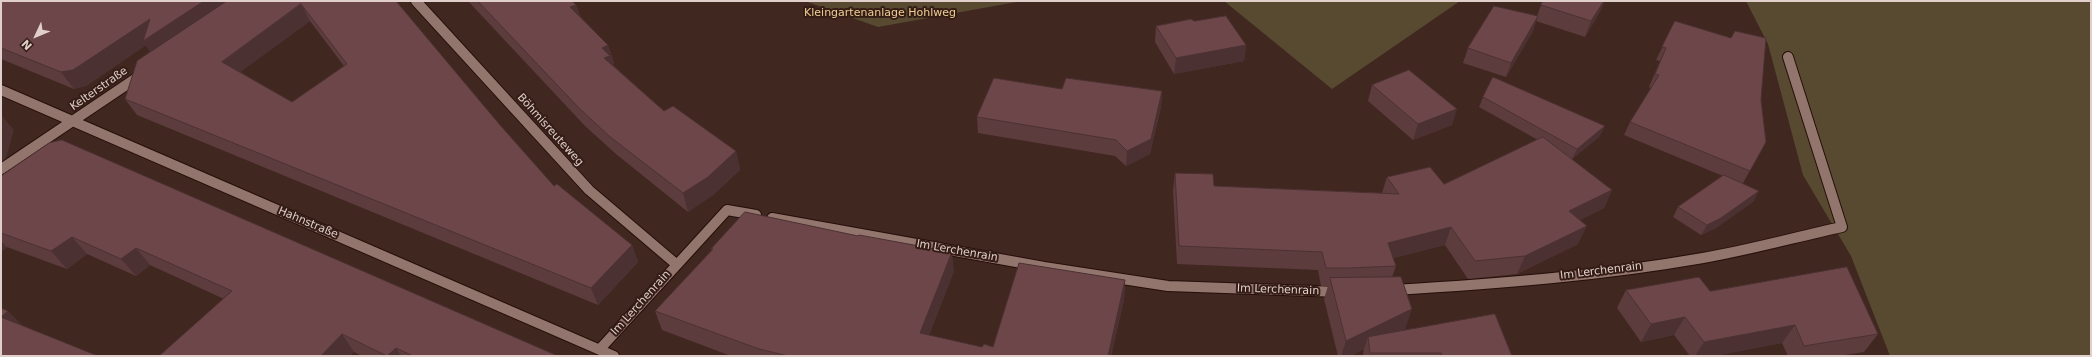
<!DOCTYPE html>
<html>
<head>
<meta charset="utf-8">
<style>
	body { margin:0 }
	#map { position:relative; width:2092px; height:357px; overflow:hidden; background:#402720; font-family:"DejaVu Sans",sans-serif }
	canvas { display:block }
	.frame { position:absolute; inset:0; border:2px solid #e0cfca; pointer-events:none }
	.north { position:absolute; left:16px; top:16px; width:40px; height:40px; -webkit-text-stroke:3px #351d16; paint-order:stroke; rotate:226deg; font-size:11px; font-weight:700; line-height:16px; text-align:center; color:#e0cfca }
	.north::after { content:''; display:block; margin:auto; width:14px; height:18px; background:#e0cfca; clip-path:polygon(50% 0,100% 100%,50% 72%,0 100%) }
</style>
</head>
<body>
<div id="map">
<canvas width="2092" height="357"></canvas>
<div class="frame"></div>
<div class="north">N</div>
</div>
<script>
const g = document.querySelector('canvas').getContext('2d');
g.lineJoin = 'round';
function fill(path, color) { g.fillStyle = color; g.fill(path, 'evenodd'); }
function trace(path, color, width, dash) { g.strokeStyle = color; g.lineWidth = width; g.lineCap = dash ? 'butt' : 'round'; g.setLineDash(dash || []); g.stroke(path); }
function drawText(font, color, halo, rows, align = 'center') {
  g.font = font + ' "DejaVu Sans",sans-serif'; g.lineWidth = 4; g.setLineDash([]); g.textBaseline = 'middle'; g.strokeStyle = halo; g.fillStyle = color; for (const [text, x, y, turn = 0] of rows) {
    g.save(); g.translate(x, y); g.rotate((+turn || 0) * Math.PI / 180); g.textAlign = isNaN(turn) ? turn : align; if (halo) g.strokeText(text, 0, 0); g.fillText(text, 0, 0); g.restore();
  }
}
fill(new Path2D(`
	M805,1H1022L878,27Z
	M1224,1H1460L1332,89Z
	M1746,1H2091V356H1890L1851,256L1803,175L1768,44Z`), '#584a30');
const street = new Path2D(`
	M416,1L589,190L676,264
	M1,90L614,356
	M1,169L141,75
	M772,218L1044,267L1168,286L1340,292
	M1392,290C1496,284 1600,276 1703,258C1750,250 1796,237 1842,227L1788,57
	M600,349L727,210L756,215`);
trace(street, '#250f09', 12);
trace(street, '#92756c', 10);
fill(new Path2D(`
	M1,1H396L500,125L554,186L632,245L638,262L598,305L137,115L125,99L150,52L146,45L86,86L74,89L1,59ZM310,21L344,66L292,102L240,72Z
	M468,1H572L576,5L580,16L608,45L614,63L613,64L614,66L664,111L736,151L740,170L713,195L688,212L616,154L585,126Z
	M1541,5L1601,10L1585,37L1536,21L1533,31L1506,77L1463,63L1468,48L1537,16Z
	M1194,21L1246,45L1244,61L1174,74L1155,42L1156,26Z
	M1675,21L1731,38L1735,31L1761,100L1766,142L1743,183L1754,201L1716,228L1701,235L1673,217L1678,207L1723,176L1624,135L1630,122L1651,88L1649,87L1660,61L1656,60Z
	M1372,85L1452,125L1413,140L1368,101Z
	M1062,89L1162,91L1161,107L1150,154L1126,166L1115,156L978,133L977,117Z
	M1483,97L1600,136L1572,159L1570,158L1612,190L1604,208L1580,220L1578,244L1517,274L1468,279L1445,245L1393,258L1396,266L1392,277L1405,330L1402,331L1512,356H1363V354L1364,349L1351,356H1338L1324,299L1328,286H1321L1318,270L1177,264L1173,191L1175,173L1214,186L1382,193L1387,177L1444,184L1538,140L1479,107Z
	M1,176L558,356H362L354,352L224,299L150,265L136,276L87,254L67,269L7,247L1,252Z
	M711,249L954,271L929,335L982,347H993L1125,280L1124,300L1111,356H731L662,330L655,311L712,250Z
	M1626,290L1710,291L1878,334L1864,352L1839,356H1788L1782,343L1714,356H1690L1674,335L1641,342L1617,308Z`), '#5d3c3e');
fill(new Path2D(`
	M204,1H237L154,58L146,45L86,86L74,89L61,72L150,19Z
	M1604,1H1605L1601,10L1585,37L1591,21Z
	M301,4L310,21L232,78L222,62Z
	M576,5L582,23L570,7Z
	M1538,16L1533,31L1506,77L1511,63Z
	M608,45L614,63L613,64L616,74L604,58L602,48Z
	M1246,45L1244,61L1174,74L1176,58Z
	M1162,91L1161,107L1150,154L1126,166L1127,151Z
	M1457,109L1452,125L1413,140L1418,124Z
	M1,115L14,130L6,158L1,162Z
	M1605,126L1600,136L1572,159L1577,149Z
	M736,151L740,170L713,195L688,212L683,193Z
	M1612,190L1604,208L1561,230L1569,211Z
	M1759,191L1754,201L1716,228L1701,235L1707,225Z
	M1587,226L1578,244L1517,274L1525,256Z
	M1451,227L1445,245L1383,261L1388,243Z
	M72,237L87,254L67,269L51,251Z
	M1,241L7,247L1,252Z
	M632,245L638,262L598,305L591,288Z
	M136,248L150,265L136,276L121,259Z
	M952,252L954,271L922,352L920,333Z
	M1125,280L1124,300L1111,356H1108Z
	M1412,309L1405,330L1369,347L1368,337L1364,349L1351,356H1341L1346,341Z
	M8,311L26,329L1,317Z
	M1685,317L1674,335L1641,342L1651,324Z
	M1795,325L1782,343L1714,356H1695L1704,342Z
	M342,334L354,352L350,356H321Z
	M396,348L401,356H387Z`), '#4c3132');
const building = new Path2D(`
	M1,1H204L143,41L150,19L73,70L61,72L1,48Z
	M227,1H396L500,125L554,186L557,184L632,245L591,288L125,99L137,61ZM301,4L347,64L292,102L222,62Z
	M478,1H572L576,5L570,7L608,45L602,48L610,56L604,58L664,111L673,106L736,151L708,177L683,193L609,136L578,107Z
	M1543,1H1604L1591,21L1541,5Z
	M1494,6L1538,16L1511,63L1468,48Z
	M1226,16L1246,45L1176,58L1156,26L1191,19L1194,21Z
	M1675,21L1731,38L1735,31L1766,38L1761,100L1766,142L1750,171L1630,122L1659,75L1655,74L1666,48L1662,47Z
	M1409,70L1457,109L1418,124L1372,85Z
	M1493,77L1605,126L1577,149L1483,97Z
	M994,78L1062,89L1066,78L1162,91L1151,139L1127,151L1116,140L977,117Z
	M1543,137L1612,190L1569,211L1587,226L1525,256L1475,261L1451,227L1388,243L1396,266L1349,268H1326L1322,252L1179,246L1175,173L1213,174L1214,186L1399,194L1387,177L1430,167L1444,184Z
	M62,140L558,356H413L396,348L387,356L342,334L321,356H159L232,291L136,248L121,259L72,237L51,251L1,233V176L49,143Z
	M1724,175L1759,191L1721,218L1707,225L1678,207Z
	M745,212L858,236L859,235L952,252L920,333L982,347L984,344L993,347L1019,263L1125,280L1108,356H788L759,349L655,311L713,249H711Z
	M1847,267L1878,334L1804,346L1795,325L1704,342L1685,317L1651,324L1626,290L1699,277L1710,291Z
	M1401,277L1412,309L1346,341L1330,278Z
	M1,308L8,311L1,317L98,356H1Z
	M1495,314L1512,356H1442L1441,353H1370L1368,337Z`);
fill(building, '#6c4648');
trace(building, '#4c3132', 1);
drawText('11px', '#edcf95', '#351d16', [
	["Kleingartenanlage Hohlweg",880,13]
]);
drawText('11px', '#e0cfca', '#351d16', [
	["Kelterstraße",99,89,-35],
	["Böhmisreuteweg",550,130,48],
	["Hahnstraße",308,223,23],
	["Im Lerchenrain",957,251,10],
	["Im Lerchenrain",1601,271,-7],
	["Im Lerchenrain",1278,290,2],
	["Im Lerchenrain",641,303,-48]
]);
</script>
</body>
</html>
